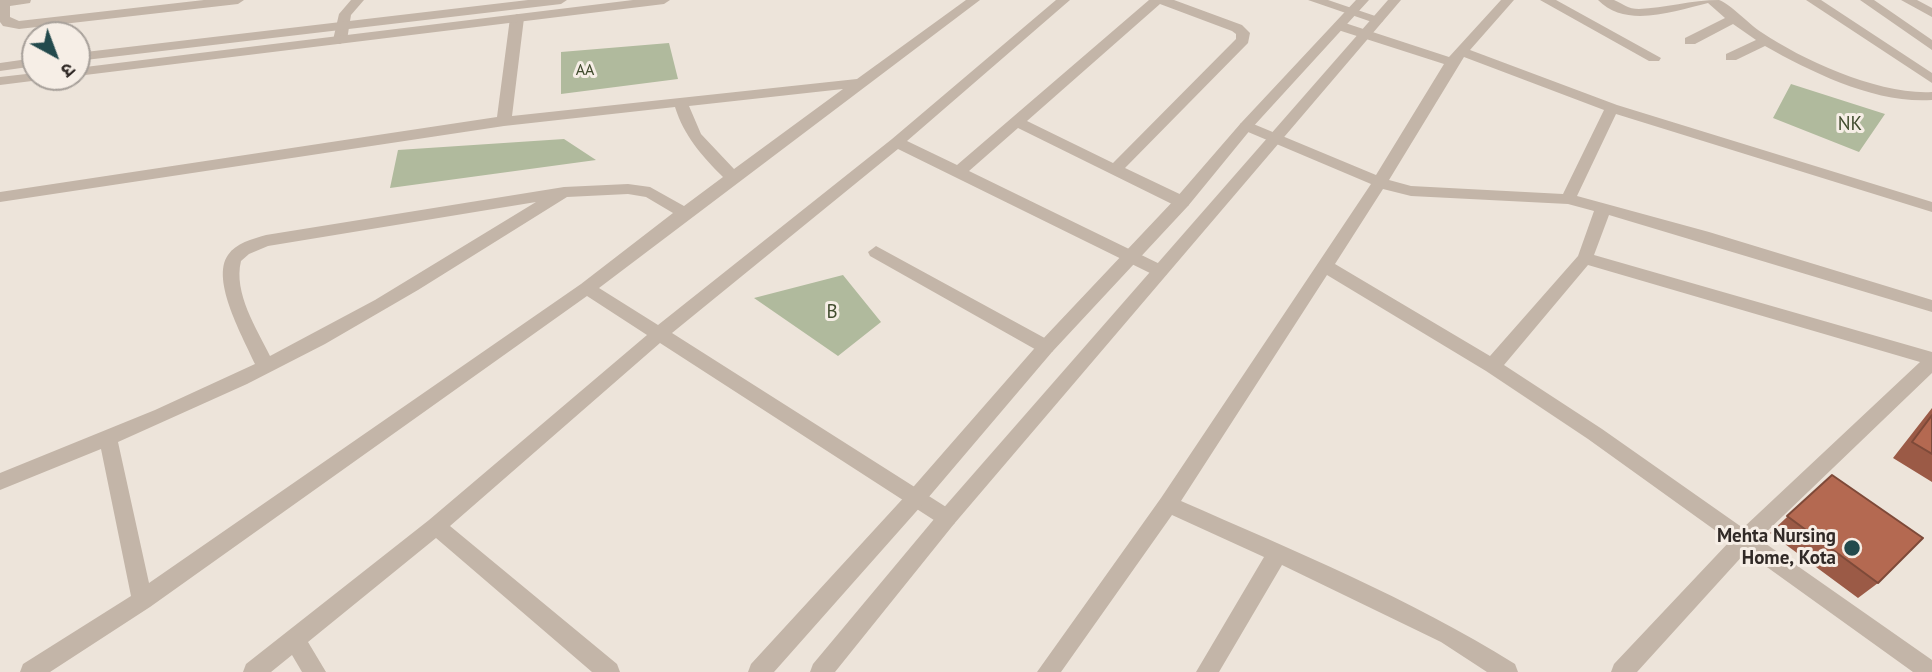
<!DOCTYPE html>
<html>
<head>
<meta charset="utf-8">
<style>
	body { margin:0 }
	#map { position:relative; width:1932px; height:672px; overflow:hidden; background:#ede4da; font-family:"PT Sans","Noto Sans Devanagari",sans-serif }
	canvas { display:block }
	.north { position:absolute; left:21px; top:21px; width:70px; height:70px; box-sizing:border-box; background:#f6eee6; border:2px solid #a7a09a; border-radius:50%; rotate:139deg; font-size:19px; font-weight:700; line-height:28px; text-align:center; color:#312a27 }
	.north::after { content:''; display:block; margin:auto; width:24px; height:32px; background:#234a4d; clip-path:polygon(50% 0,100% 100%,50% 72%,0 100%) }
</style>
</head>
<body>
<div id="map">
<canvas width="1932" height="672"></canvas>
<div class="north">उ</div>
</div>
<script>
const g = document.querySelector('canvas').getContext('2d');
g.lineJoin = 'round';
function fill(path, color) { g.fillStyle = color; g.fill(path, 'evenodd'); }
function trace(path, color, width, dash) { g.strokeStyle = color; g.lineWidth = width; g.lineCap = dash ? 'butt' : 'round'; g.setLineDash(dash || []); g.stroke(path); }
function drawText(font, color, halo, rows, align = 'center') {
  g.font = font + ' "PT Sans",sans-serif'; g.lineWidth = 6; g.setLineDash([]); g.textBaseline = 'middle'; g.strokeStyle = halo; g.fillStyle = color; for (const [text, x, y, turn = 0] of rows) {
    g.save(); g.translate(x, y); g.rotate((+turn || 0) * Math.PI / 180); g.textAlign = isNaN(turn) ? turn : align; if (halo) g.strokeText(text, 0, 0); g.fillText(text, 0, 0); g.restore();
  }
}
fill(new Path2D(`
	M669,43L678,79L561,94V52Z
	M1791,84L1885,114L1859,152L1773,118Z
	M564,139L596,160L390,188L398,150Z
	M843,275L881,322L838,356L754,298Z`), '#b0ba9d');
fill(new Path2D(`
	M0,0H31L30,3L10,6V17L19,21L204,0H244L238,4L19,29L3,26L0,22Z
	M351,0H364L351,15L347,40L340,44L335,43L333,40L339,14Z
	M966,0H980L599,288L658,325L892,139L1056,0H1070L907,141L957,165L1149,0H1174L1242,25L1250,33L1248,43L1125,168L1188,198L1190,202L1188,206H1176L1018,128L969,171L1166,267L1168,271L1166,275H1154L898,149L672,333L954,512L957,518L954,524L947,527L940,524L660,343L450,526L617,664L620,672H592L436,538L308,642L326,672H302L292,655L271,672H243L246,664L429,520L647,335L587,296L150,607L50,672H20L23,664L131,596L101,449L0,490V473L155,410L255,364C244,339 210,280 228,255C236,243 252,239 266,235L564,187L628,184L650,187L684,206L723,177C702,156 684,136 675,107L504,126L0,202V192L497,117L510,18L517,14L524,18L512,116L857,79ZM1160,4L1232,31L1236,34V39L1113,163L1027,121ZM843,89L734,169L701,134L689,106ZM628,194L646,197L673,213L581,284L149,583L118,442L247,384L325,344L418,290L567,197ZM536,202L375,300L270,356C257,329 233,293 241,261L249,254L268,246Z
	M1308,0H1328L1384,19L1382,22H1372Z
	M1501,0H1514L1470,50L1617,105L1932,202V212L1616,114L1577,196L1709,232L1932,300V312L1609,215L1594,255L1932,352V373L1759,539L1932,660V672H1913L1746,552L1637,672H1611L1614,664L1730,541L1588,439L1486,371L1327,275L1181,501C1295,551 1409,598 1515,664L1518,672H1487L1441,642L1282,565L1219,672H1196L1264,557L1172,515L1061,672H1037L1161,498L1371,184L1241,129L1239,126L1241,123H1251L1376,175L1444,64L1335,29V23H1345L1449,57ZM1464,57L1604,110L1563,194L1411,186L1389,180ZM1383,189L1411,196L1568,204L1594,211L1578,256L1490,356L1335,264ZM1588,265L1920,362L1743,528L1602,429L1504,365Z
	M1540,0H1556L1661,58L1659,61H1649Z
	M1598,0C1602,0 1609,0 1614,0C1623,4 1628,9 1639,9C1664,8 1692,0 1719,0C1729,3 1750,25 1761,32C1804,61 1880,95 1932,92V100C1876,104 1813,73 1765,46L1736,60H1726V54L1756,40L1733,24L1695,44H1685V38L1725,18L1708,3C1674,11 1626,29 1598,0Z
	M1806,0H1821L1932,73V83Z
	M1860,0H1874L1932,40V50Z
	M1901,0H1917L1932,8V17Z
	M876,246L1052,342L1055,347L1052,352H1040L870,256L868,252Z`), '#c3b5a8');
fill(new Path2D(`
	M528,0H567L561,4L77,61V53Z
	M633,0H670L664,4L77,76V68Z
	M1356,0H1369L1251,129L1188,206L1052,352L922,505L774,672H748L751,664L908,493L1040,342L1176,198L1241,123Z
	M1388,0H1401L954,524L835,672H810L813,664L940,512Z
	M35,58V66L0,71V63Z
	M35,73V77H42L40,80L0,85V77Z`), '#c3b5a8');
fill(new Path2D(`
	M1932,408V482L1893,458Z
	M1832,475L1878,583L1858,598L1770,533Z`), '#9b5a46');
const building = new Path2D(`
	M1932,415V454L1912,442Z
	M1832,475L1923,538L1878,583L1787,516Z`);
fill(building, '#b46951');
trace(building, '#7e4a39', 2);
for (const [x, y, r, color] of [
	[1852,548,9,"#234a4d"]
]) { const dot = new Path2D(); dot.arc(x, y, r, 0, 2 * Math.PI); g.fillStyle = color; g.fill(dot); trace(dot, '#f6eee6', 2.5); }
drawText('16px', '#414c2e', '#f6eee6', [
	["AA",585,70]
]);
drawText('19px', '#414c2e', '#f6eee6', [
	["NK",1850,125],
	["B",832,313]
]);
drawText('bold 19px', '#312a27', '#f6eee6', [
	["Mehta Nursing",1836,537],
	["Home, Kota",1836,559]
], 'right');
</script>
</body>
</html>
